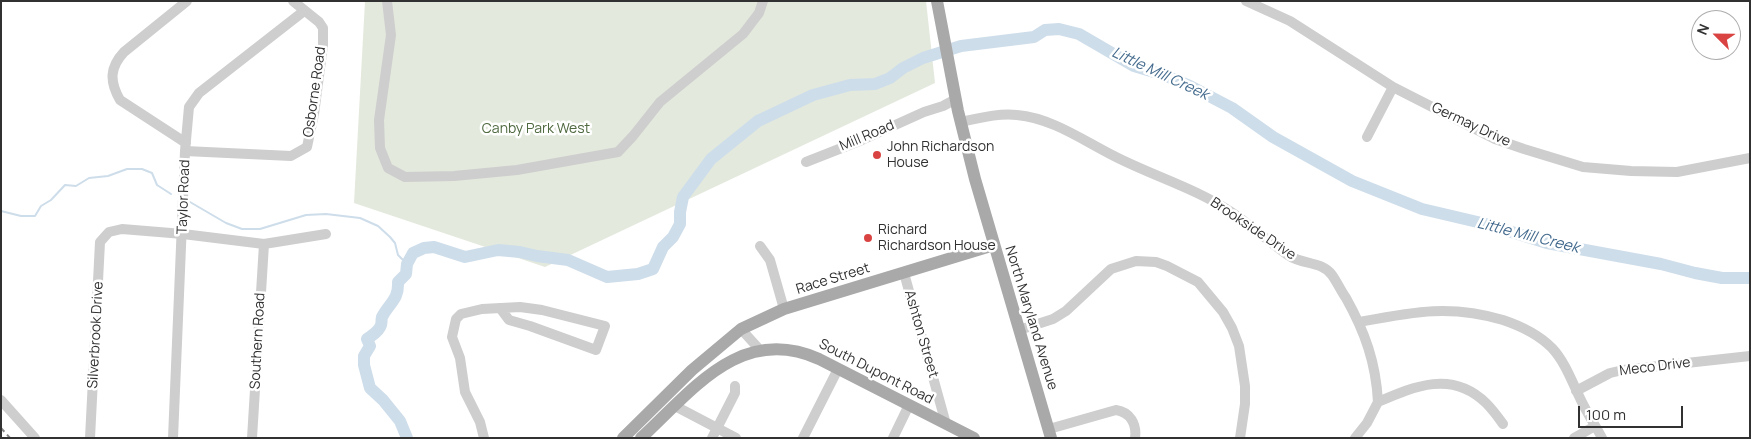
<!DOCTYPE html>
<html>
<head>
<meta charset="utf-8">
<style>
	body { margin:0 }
	#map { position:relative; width:1751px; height:439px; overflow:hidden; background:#fff; font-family:Manrope,sans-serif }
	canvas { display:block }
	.frame { position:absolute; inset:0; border:2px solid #313131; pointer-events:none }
	.north { position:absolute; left:1691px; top:10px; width:50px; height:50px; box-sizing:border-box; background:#fff; border:1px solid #adadad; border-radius:50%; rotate:293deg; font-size:14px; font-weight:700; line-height:20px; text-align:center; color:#313131 }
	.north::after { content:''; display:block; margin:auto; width:18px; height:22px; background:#d94442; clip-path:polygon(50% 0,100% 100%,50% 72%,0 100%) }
	.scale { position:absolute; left:1578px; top:406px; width:105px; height:22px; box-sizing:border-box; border:2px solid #313131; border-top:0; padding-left:6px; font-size:15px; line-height:18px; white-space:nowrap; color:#313131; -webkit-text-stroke:4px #fff; paint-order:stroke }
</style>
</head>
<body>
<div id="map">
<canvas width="1751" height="439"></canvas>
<div class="frame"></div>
<div class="north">N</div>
<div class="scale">100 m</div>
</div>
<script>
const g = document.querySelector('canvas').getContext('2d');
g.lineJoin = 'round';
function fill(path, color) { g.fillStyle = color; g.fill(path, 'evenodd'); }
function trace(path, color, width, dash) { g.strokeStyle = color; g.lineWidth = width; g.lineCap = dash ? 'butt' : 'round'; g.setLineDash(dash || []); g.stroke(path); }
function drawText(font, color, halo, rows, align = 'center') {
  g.font = font + ' Manrope,sans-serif'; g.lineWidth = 5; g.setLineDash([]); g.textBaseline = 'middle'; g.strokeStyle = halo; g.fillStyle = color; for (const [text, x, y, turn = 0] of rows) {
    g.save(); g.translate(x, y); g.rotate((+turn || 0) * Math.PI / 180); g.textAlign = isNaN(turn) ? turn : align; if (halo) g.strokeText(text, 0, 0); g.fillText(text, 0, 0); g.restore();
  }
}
fill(new Path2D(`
	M365,1H926L935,83L545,267L354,203Z`), '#e3e9dd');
trace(new Path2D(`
	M190,202L226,223L242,229H260L306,215L326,214L360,218L378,226L390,237L395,243L398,255L407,264
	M1,211L21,216H35L41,206L51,200L65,185L76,186L89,178L108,176L127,169H142L152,173L157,185L171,194`), '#ceddea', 2);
trace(new Path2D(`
	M407,438L400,421L383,400L370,388L364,365V356L370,346L367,339C372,335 379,332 381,325C382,321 381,322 382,317C389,303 399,300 398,282L406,274L407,264L413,253L424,248L434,247L465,257L498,250L520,252L537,256L568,260L607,277L638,274L653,269L663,247L673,237L680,224V212L683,197L711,159L758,121L813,95L850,85L875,84L890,78L903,68L923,58L961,46L1034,37L1045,30L1059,29L1079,34L1134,66L1164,75L1190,86L1232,108L1273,137L1352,181L1422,209L1486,224L1547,243L1661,264L1695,273L1722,278H1750`), '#ceddea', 12);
trace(new Path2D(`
	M387,1L391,35L379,120L380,148L388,168L405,177L454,176L517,170L618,152L633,136L660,102L743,34L759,13L763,1
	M1246,1L1290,21L1393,87L1495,139L1524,149L1583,167L1631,171L1677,172L1750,158
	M961,122C980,118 998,113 1017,115C1052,118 1084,141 1114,156C1153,176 1195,188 1231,212C1251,225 1269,242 1288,255C1302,265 1322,261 1332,275C1337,282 1341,291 1346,298C1365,332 1376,363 1378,402
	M1367,137L1393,87
	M186,143L120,100C109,81 110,67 124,52L187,1
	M185,151L291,156L307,147L314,114L323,45V28L319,22L293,1
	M806,162L862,140L924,112L943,106L956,99
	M760,246L770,260L784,309
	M904,273L946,424
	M1359,322C1412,312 1450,304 1503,320C1521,326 1538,334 1552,348C1567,364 1574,388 1585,408C1590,418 1597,428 1602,438
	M741,329L760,350
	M1019,330L1053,319L1066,311L1111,269L1136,261L1156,262L1167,266L1198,282L1223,312L1232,328L1239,346L1245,386V404L1240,438
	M1576,391L1610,373L1623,370L1750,356
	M1,400L35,438
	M675,406L736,438
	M1049,429L1116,410C1130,412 1137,424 1135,438
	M90,438L100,242L109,232L122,229L183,234L264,244L326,234
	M173,438L185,151L189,107L199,93L304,11
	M252,438L264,244
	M484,438L480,422L465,392L460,358L452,337L456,319L461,314L482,309L520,307L542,310L605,326L596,350L530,326L509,320L500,308
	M712,438L735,393V386
	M803,438L838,369
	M893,438L909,405
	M1355,438L1367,423L1378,402C1415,386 1452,370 1486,403C1492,409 1498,417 1503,424
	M1574,438L1595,426`), '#cecece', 10);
trace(new Path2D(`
	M937,1L958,111L975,179L1051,438
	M623,438L692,370L741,329L784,309L994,245
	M641,438C693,390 741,324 819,359L974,438`), '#a9a9a9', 12);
trace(new Path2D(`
	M1,428L10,438`), '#868686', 2, [5, 4]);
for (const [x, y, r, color] of [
	[877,155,5,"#d94442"],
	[868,238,5,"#d94442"]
]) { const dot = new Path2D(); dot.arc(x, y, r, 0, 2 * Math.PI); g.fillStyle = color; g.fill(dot); trace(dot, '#fff', 2); }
drawText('14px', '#313131', '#fff', [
	["Osborne Road",315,92,-82],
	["Germay Drive",1471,125,25],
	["Mill Road",867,136,-23],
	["Taylor Road",184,197,-88],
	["Brookside Drive",1253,229,34],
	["Race Street",833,279,-17],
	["North Maryland Avenue",1031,318,73],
	["Ashton Street",921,334,74],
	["Silverbrook Drive",96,335,-87],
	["Southern Road",258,341,-87],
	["Meco Drive",1655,367,-7],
	["South Dupont Road",876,372,27]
]);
drawText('14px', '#506a41', '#fff', [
	["Canby Park West",536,129]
]);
drawText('14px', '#313131', '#fff', [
	["John Richardson",887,147],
	["House",887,163],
	["Richard",878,230],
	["Richardson House",878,246]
], 'left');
drawText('italic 15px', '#446b8e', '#fff', [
	["Little Mill Creek",1160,74,25],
	["Little Mill Creek",1528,236,14]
]);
</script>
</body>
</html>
